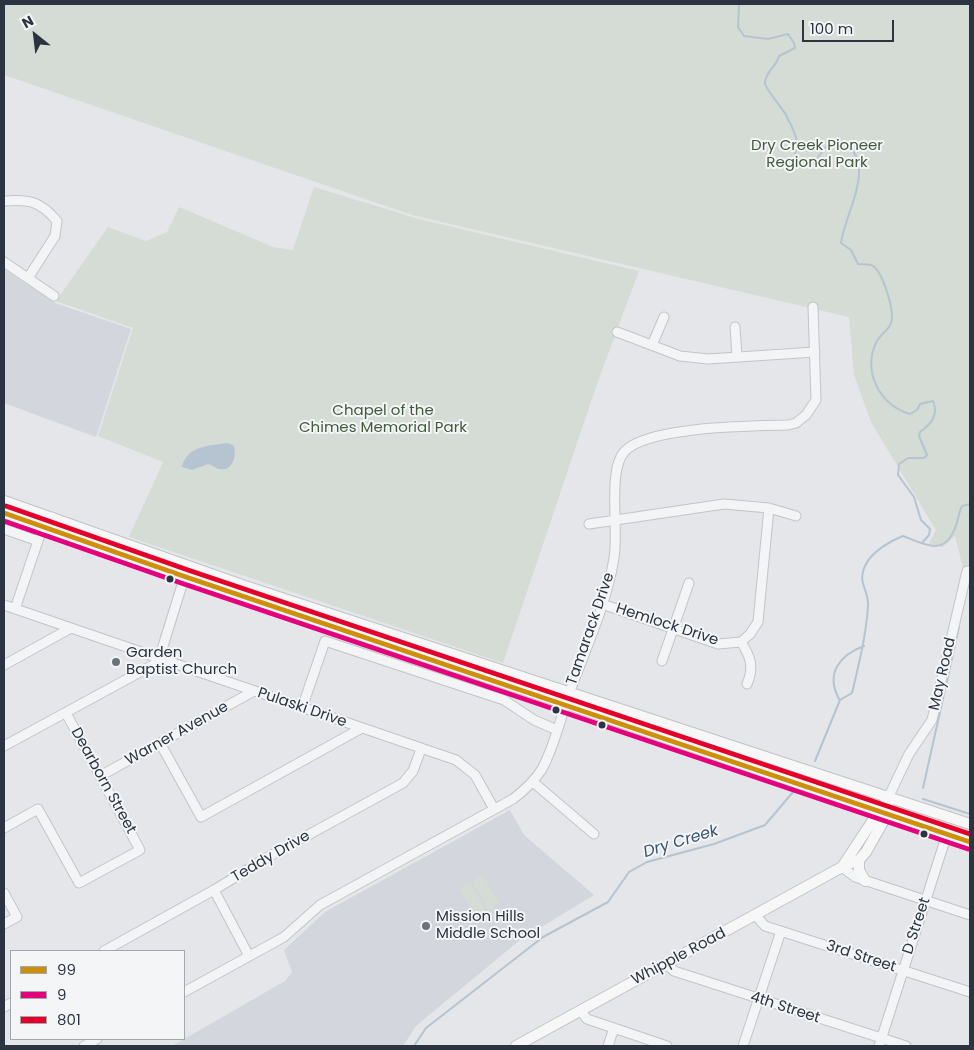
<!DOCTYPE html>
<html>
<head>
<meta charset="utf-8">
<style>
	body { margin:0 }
	#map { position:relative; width:974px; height:1050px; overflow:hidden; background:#e4e6e9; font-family:Poppins,sans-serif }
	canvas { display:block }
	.frame { position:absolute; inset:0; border:5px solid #2c3441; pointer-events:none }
	.legend { position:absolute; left:10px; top:950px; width:175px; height:90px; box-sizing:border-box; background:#f3f5f7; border:1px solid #a3a8ae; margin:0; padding:6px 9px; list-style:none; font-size:15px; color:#2c3441 }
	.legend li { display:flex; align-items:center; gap:10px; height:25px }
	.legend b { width:25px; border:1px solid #a3a8ae }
	.north { position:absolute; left:10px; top:10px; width:50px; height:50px; -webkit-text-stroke:4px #f3f5f7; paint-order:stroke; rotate:331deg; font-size:14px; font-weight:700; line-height:20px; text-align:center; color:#2c3441 }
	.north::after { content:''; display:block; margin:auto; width:18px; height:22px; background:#2c3441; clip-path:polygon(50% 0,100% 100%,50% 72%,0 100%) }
	.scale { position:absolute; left:802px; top:20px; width:92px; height:22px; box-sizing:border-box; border:2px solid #2c3441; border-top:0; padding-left:6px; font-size:15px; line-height:18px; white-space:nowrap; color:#2c3441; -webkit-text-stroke:4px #f3f5f7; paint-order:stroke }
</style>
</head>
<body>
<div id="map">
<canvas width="974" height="1050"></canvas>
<div class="frame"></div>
<ul class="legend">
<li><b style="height:6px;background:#ce8f0d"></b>99</li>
<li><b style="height:6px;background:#e5007d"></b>9</li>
<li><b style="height:6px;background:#e4002b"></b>801</li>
</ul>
<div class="north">N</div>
<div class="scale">100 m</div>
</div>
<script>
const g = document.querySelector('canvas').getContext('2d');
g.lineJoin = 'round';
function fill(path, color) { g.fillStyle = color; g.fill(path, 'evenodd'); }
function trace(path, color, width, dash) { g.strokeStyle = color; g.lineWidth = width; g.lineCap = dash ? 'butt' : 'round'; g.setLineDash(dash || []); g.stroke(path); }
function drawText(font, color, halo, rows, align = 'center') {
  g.font = font + ' Poppins,sans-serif'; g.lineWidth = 4; g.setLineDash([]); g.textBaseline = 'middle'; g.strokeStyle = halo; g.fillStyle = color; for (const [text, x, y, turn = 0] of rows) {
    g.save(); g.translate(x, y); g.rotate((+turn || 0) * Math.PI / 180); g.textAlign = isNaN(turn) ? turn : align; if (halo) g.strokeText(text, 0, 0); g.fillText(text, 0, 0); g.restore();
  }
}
fill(new Path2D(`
	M4,269L55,303L131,329L96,437L4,403Z
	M510,810L524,835L594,895L520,940L416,1026L403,1046H172L285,981L292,972L284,950L325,912Z`), '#d3d6dc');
fill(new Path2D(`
	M4,4H970V574L964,572L955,536L943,547L929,544L936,530L871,422L854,375L849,317L412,215L4,75Z
	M314,187L419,219L639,271L597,384L503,663L129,537L163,462L98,436L133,328L56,301L108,227L146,241L167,232L179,207L273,247L293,250Z
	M483,875L499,903L488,910L472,881Z
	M470,882L486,911L475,917L459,889Z`), '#d5dcd5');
fill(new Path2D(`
	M227,443L233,445C238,454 233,472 219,469C215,468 213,465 208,464L192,470L182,467C187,446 207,446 227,443Z`), '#b6c3d0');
trace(new Path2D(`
	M739,4L738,27L744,36L768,39L788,34L794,43L795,48L779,56C777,66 765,72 765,83C765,89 782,107 786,115C790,123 797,135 797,144C796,153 793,158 797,166L801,168L812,165L828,144L837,139C882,158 845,211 841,243L851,250L858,264C863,265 869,263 873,266C883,273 895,311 891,323C889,330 881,334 877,341C861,370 880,406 910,414L917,410L920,404L933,401C939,415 931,424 920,432L919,436L927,455L924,458H908L899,464L898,475L914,497L921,520L930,529L929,535L922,543
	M839,699C825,673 840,655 864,646
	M815,761L840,700L852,693C859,664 866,636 868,606C869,590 857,583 865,566C871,552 890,541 903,536C924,544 944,557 955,528C959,520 958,513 962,506L970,504
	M923,788L959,627
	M923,799L970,814
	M414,1046L426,1028L543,937L608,902L629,872L647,862L714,844L765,825L793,792`), '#b6c3d0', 2);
const minor = new Path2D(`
	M4,201C29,199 40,201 57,221L55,236L28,278
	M4,262L54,296
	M735,327L737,356
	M617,332L680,356L708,359L815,352
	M652,345L664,317
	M589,524L724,504L769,508L796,516
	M4,529L38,541
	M602,604L718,644L741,642L750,634L758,622L769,508
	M4,605L456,760L475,775L494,809
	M15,609L43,526L52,517
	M741,642C751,657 754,668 747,684
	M662,661L689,583
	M4,665L71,628
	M302,708L325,641L504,700L534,720L557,730
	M160,743L201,817L360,729
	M4,746L153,665L159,659L186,572
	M100,776L254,691
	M533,782L594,834
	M889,796L909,754L932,720L967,571
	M4,828L38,809L79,883L140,850L66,713
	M842,867L855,877L970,915
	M214,890L249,956
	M4,893L17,917L4,924
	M756,916L765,926L970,992
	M104,951L214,890L268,857L403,783L413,771L421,749
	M666,964L674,971L906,1046
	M184,992L284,937L320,905L513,799C525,790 534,782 542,769C555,745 561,716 570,691C586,648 607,603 614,558C619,530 607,469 625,451C649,426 753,426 788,425L796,423L806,415L816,400L813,307
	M4,1007L11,1003
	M581,1011L587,1019L667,1046
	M84,1046L97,1039
	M608,1046L614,1028
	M743,1046L781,931
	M879,1046L947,834`);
const major = new Path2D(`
	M4,501L245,586L970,824
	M4,513L186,577L566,704L970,842
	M859,860V870L865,881
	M842,867L883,805
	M516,1046L842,867L859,860L866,852L888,813L889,796`);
trace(minor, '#c2c4c7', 11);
trace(major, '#c1c3c6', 12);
trace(minor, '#f3f4f5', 9);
trace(major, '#f7f7f7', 10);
trace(new Path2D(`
	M4,513L186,577L970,842`), '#ce8f0d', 5);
trace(new Path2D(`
	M4,521L184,584L968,849`), '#e5007d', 5);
trace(new Path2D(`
	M6,506L188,570L970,834`), '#e4002b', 5);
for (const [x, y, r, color] of [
	[170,579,4.5,"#2c3441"],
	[116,662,5,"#6c727c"],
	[556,710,4.5,"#2c3441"],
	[602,725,4.5,"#2c3441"],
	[924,834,4.5,"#2c3441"],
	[426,926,5,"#6c727c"]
]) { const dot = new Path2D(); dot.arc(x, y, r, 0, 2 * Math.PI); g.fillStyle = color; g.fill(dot); trace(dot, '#f3f5f7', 2); }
drawText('15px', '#415b3b', '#f3f5f7', [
	["Dry Creek Pioneer",817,146],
	["Regional Park",817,163],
	["Chapel of the",383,411],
	["Chimes Memorial Park",383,428]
]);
drawText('15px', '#2c3441', '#f3f5f7', [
	["Hemlock Drive",667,625,18],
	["Tamarack Drive",591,629,-71],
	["May Road",943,674,-77],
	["Pulaski Drive",302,708,19],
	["Warner Avenue",177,734,-29],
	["Dearborn Street",103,781,61],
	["Teddy Drive",271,857,-30],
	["D Street",917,926,-72],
	["Whipple Road",679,957,-28],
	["3rd Street",861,957,18],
	["4th Street",785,1008,18]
]);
drawText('15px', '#2c3441', '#f3f5f7', [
	["Garden",126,653],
	["Baptist Church",126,670],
	["Mission Hills",436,917],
	["Middle School",436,934]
], 'left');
drawText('italic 16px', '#3a5371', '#f3f5f7', [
	["Dry Creek",681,842,-17]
]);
</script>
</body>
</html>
